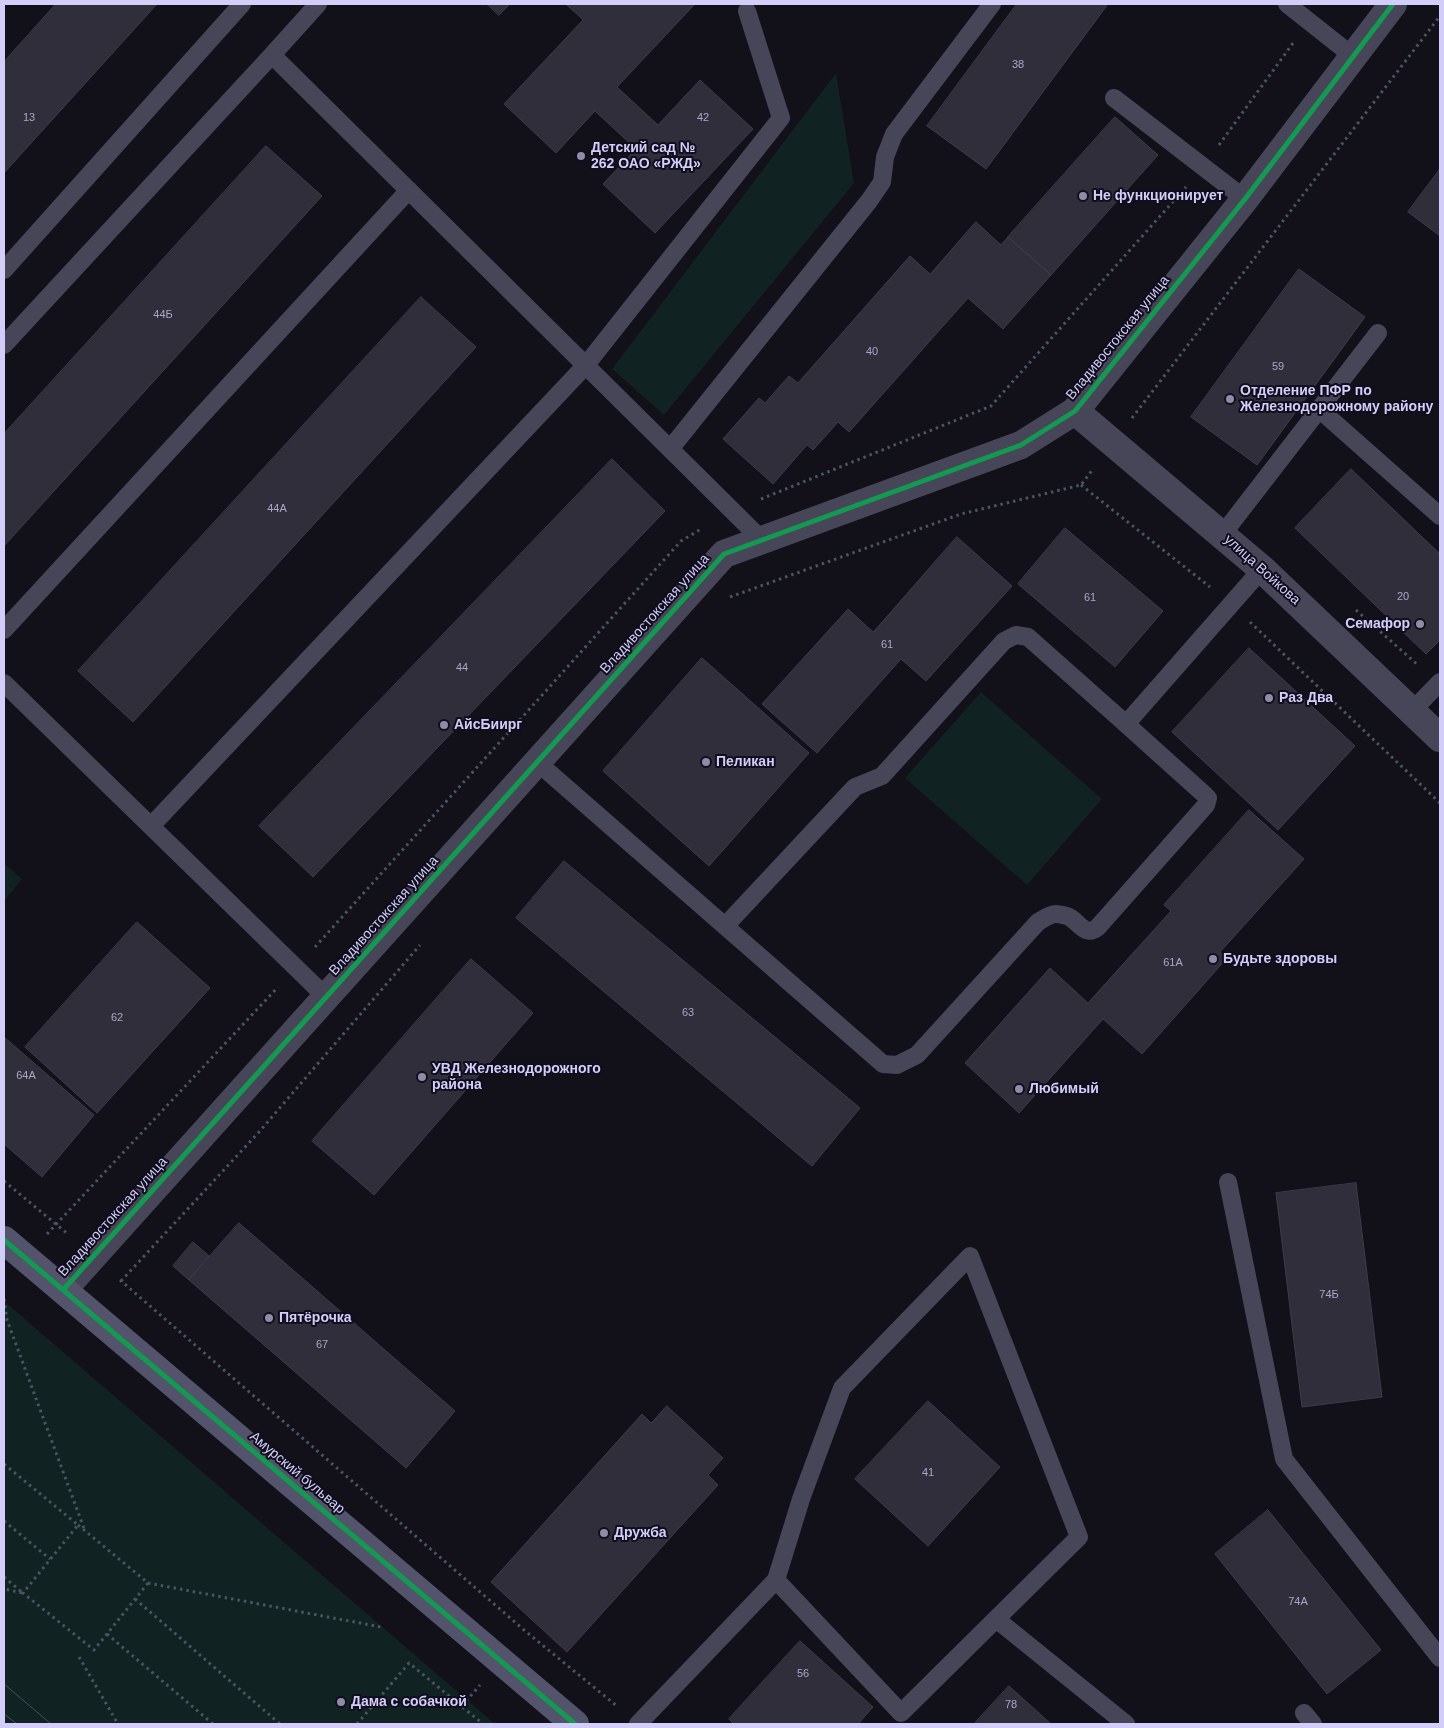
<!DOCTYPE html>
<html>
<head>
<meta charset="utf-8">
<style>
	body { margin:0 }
	#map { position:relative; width:1444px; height:1728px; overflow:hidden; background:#121018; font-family:Helvetica,sans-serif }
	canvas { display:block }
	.frame { position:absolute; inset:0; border:5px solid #d2cef9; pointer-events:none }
</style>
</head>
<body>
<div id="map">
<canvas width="1444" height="1728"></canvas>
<div class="frame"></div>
</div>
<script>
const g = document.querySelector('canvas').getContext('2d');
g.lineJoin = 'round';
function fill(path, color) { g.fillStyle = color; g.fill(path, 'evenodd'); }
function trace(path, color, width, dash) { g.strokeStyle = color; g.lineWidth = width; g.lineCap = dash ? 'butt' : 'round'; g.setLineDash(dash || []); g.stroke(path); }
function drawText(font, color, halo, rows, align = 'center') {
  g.font = font + ' Helvetica,sans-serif'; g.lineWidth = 4; g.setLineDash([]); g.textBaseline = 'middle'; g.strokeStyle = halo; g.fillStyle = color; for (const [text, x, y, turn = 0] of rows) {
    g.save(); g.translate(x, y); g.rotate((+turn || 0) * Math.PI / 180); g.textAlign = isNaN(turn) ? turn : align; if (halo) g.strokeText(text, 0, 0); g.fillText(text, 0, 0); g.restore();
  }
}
fill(new Path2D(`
	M836,73L854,183L664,415L612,369Z
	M981,692L1102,799L1027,885L905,778Z
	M4,863L22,879L4,901Z
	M4,1301L495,1724H4Z`), '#122');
const building = new Path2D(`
	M56,4H157L4,173V62Z
	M487,4H510L499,15Z
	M566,4H695L617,87L658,125L700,80L753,129L655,233L603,184L636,149L595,111L556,153L504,104L583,20Z
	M1017,4H1108L986,169L927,126Z
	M1115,117L1158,155L1051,275L1008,237Z
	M266,146L322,196L4,546V434Z
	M1440,169V236L1408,212Z
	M976,222L1001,245L1008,237L1051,275L1003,329L968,298L849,432L838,422L813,450L807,445L773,484L723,439L759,398L765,403L789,376L798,383L910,256L930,274Z
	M1299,269L1365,317L1257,465L1191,417Z
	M421,297L476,347L133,722L78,671Z
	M612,459L665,511L313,877L259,826Z
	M1351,469L1440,554V640L1426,654L1295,528Z
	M1065,528L1163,611L1115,667L1018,584Z
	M957,537L1012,586L926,681L901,659L817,753L762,704L848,609L873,632Z
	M1249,648L1355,746L1278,830L1172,732Z
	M702,658L809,753L709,866L603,771Z
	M1249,810L1304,859L1220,952L1227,958L1142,1054L1103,1019L1019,1113L965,1063L1050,968L1088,1003L1171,911L1164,905Z
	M564,861L860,1108L812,1166L516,918Z
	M137,922L210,988L97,1113L25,1047Z
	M471,959L533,1013L374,1195L312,1141Z
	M4,1037L94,1115L42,1177L4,1144Z
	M1356,1183L1382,1397L1302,1407L1276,1193Z
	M239,1223L455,1411L406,1468L189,1280Z
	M193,1242L209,1256L189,1280L173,1266Z
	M928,1401L1000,1467L928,1546L855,1479Z
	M667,1406L723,1458L708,1475L718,1485L567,1652L491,1582L642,1414L651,1423Z
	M1268,1510L1381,1650L1327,1694L1215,1554Z
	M800,1641L873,1707L858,1724H734L729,1719Z
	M1009,1686L1051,1724H974Z`);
fill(building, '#302e3b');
trace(building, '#3e3b4b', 1);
trace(new Path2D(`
	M1219,145L1293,43
	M1132,418L1440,16
	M1081,485L1210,587
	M761,499L991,406L1186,187
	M730,597L961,514L1081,485L1093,469
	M1356,610L1419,666
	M1250,622L1440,803
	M315,947L681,541L701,529
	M4,1181L69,1235
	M47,1234L278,987
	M120,1280L524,1630L618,1707
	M121,1281L259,1132L420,945
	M4,1299L7,1320L85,1531
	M4,1464L78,1525
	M4,1521L50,1559
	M78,1525L148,1583L94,1650L23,1593Z
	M4,1577L23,1593L4,1589
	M148,1583L381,1627
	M135,1599L280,1724
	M107,1634L213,1724
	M79,1657L118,1724
	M462,1706L480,1685
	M357,1724L409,1663L483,1724`), '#495660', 3, [2.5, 4]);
trace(new Path2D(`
	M1287,4L1354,57
	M272,55L318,4
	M1114,98L1245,199
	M4,270L242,4
	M4,345L272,55L761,539
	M1319,409L1440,516
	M670,449L869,201L882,182L885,157L894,134L992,4
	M1222,535L1378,333
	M4,630L409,190
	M4,683L326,997
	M1412,711L1440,682
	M537,762L883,1064L897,1065L917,1055L1038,922C1043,919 1050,914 1056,914C1060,914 1068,916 1071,918C1080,924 1086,937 1098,927L1206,805L1208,798L1206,796L1126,724L1262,569
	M151,826L586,365L781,118L747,11
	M726,925L855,787L882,776L1004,641L1016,635L1028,637L1126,724
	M1228,1182L1284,1459L1440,1658
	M776,1580L901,1713L996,1619
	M1304,1713L1313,1724
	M638,1724L776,1580L801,1499L842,1388L970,1256L1079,1537L996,1619L1126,1724`), '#474659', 18);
trace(new Path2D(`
	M1075,411L1262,569L1440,738
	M63,1290L724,554L1021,445L1075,411L1245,199L1393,4`), '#474659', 28);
trace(new Path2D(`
	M4,1240L575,1724`), '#53536b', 28);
trace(new Path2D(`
	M4,1684L51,1724
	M4,1714L17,1724`), '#41525f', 1);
trace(new Path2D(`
	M4,1240L575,1724
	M63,1290L724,554L1021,445L1075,411L1245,199L1393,4`), '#139951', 5);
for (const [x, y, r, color] of [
	[581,156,5,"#8f8caa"],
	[1083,196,5,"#8f8caa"],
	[1230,399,5,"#8f8caa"],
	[1420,624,5,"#8f8caa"],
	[1269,698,5,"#8f8caa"],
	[444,725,5,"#8f8caa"],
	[706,762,5,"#8f8caa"],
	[1213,959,5,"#8f8caa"],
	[422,1077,5,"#8f8caa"],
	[1019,1089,5,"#8f8caa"],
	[269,1318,5,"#8f8caa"],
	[604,1533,5,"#8f8caa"],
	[341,1702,5,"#8f8caa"]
]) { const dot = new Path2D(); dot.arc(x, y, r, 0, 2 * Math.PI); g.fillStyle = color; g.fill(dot); trace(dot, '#100d1c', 2); }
drawText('11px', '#aaa6ca', null, [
	["38",1018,65],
	["13",29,118],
	["42",703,118],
	["44Б",163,315],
	["40",872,352],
	["59",1278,367],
	["44А",277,509],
	["20",1403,597],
	["61",1090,598],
	["61",887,645],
	["44",462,668],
	["61А",1173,963],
	["63",688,1013],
	["62",117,1018],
	["64А",26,1076],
	["74Б",1329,1295],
	["67",322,1345],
	["41",928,1473],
	["74А",1298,1602],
	["56",803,1674],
	["78",1011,1705]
]);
drawText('bold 14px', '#d2cef9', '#100d1c', [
	["Детский сад №",591,148],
	["262 ОАО «РЖД»",591,164],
	["Не функционирует",1093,196],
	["Отделение ПФР по",1240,391],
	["Железнодорожному району",1240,407],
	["Семафор",1410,624,"right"],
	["Раз Два",1279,698],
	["АйсБиирг",454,725],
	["Пеликан",716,762],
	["Будьте здоровы",1223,959],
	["УВД Железнодорожного",432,1069],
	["района",432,1085],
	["Любимый",1029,1089],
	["Пятёрочка",279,1318],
	["Дружба",614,1533],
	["Дама с собачкой",351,1702]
], 'left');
drawText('14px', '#d2cef9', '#100d1c', [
	["Владивостокская улица",1118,338,-51],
	["улица Войкова",1262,570,42],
	["Владивостокская улица",655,614,-48],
	["Владивостокская улица",384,916,-48],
	["Владивостокская улица",113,1217,-48],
	["Амурский бульвар",297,1473,40]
]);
</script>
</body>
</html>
